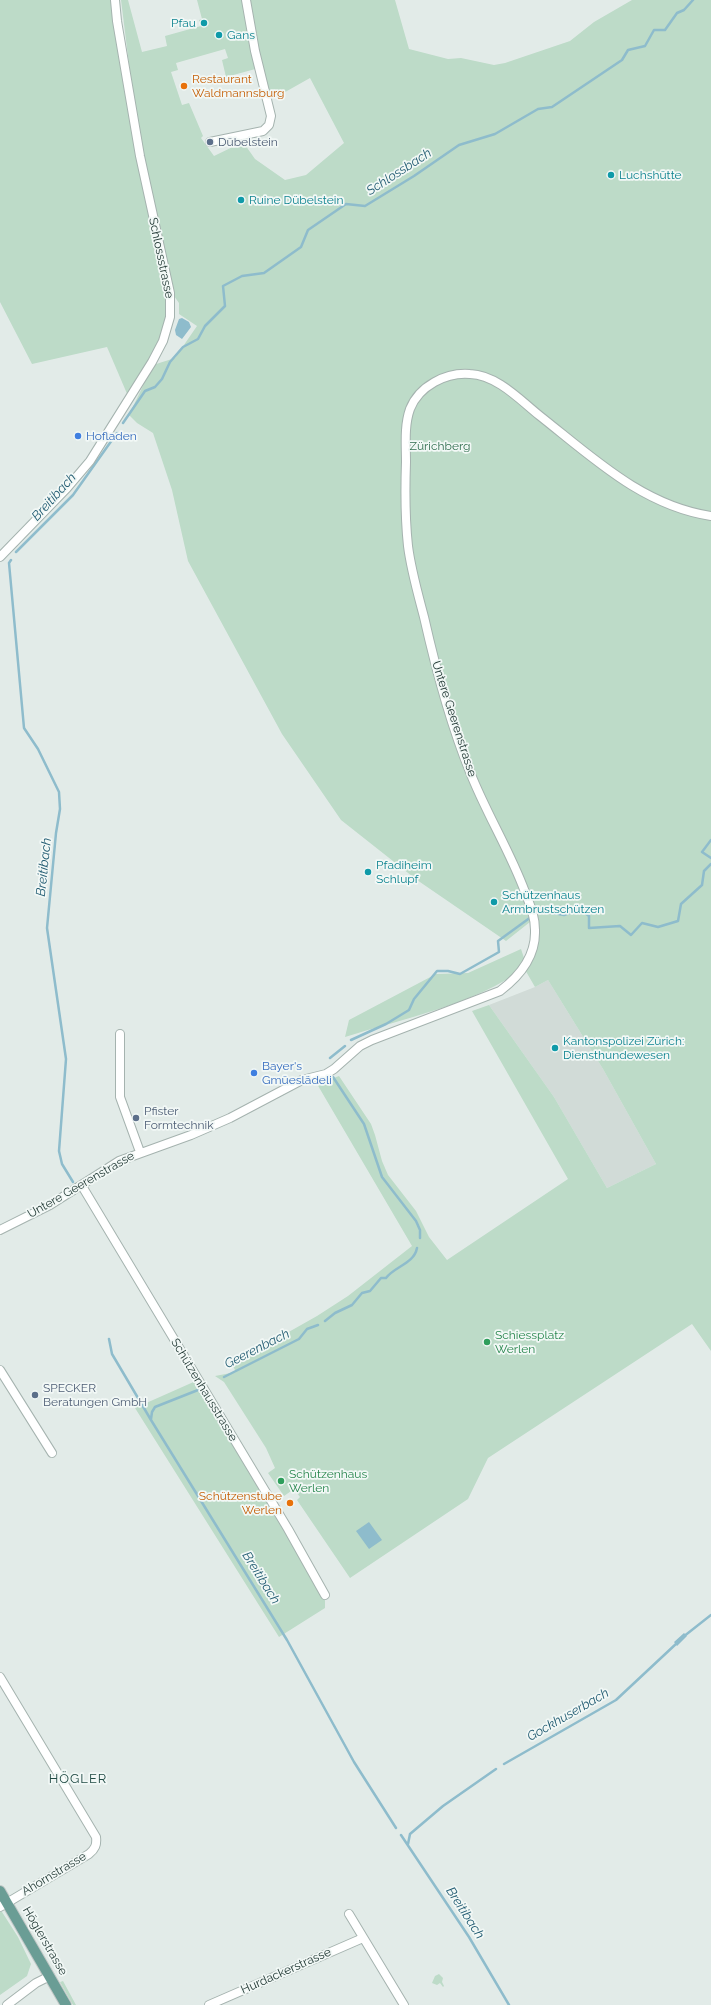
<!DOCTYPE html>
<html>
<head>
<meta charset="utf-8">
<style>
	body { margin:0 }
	canvas { display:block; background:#e2ebe8 }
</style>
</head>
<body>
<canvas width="711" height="2005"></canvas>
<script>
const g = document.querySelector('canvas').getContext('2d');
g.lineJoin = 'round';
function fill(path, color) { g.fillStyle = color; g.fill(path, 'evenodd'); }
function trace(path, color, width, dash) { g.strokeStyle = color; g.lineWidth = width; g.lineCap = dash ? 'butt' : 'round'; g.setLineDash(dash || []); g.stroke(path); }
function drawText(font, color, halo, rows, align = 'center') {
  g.font = font + ' Raleway,sans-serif'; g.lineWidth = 3.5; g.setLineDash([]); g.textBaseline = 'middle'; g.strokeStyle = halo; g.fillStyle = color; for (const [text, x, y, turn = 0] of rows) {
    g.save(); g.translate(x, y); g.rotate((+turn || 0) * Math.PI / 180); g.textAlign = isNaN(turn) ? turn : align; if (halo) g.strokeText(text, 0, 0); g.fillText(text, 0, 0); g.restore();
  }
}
fill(new Path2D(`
	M548,980L603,1069L656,1164L607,1188L554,1097L489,1005L535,987Z`), '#d1dbd7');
fill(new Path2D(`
	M0,0H115L167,304C164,344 147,363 128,396L107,347L32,364L0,302Z
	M121,0H128L142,52L167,46L165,36L201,26L199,20L202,19L197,0H395L409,49L448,59L461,58L494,65L505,63L570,41L594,22L632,0H711V1351L692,1324L488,1458L468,1499L350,1578L297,1500L300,1497L294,1489L284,1496L268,1473L275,1468L266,1448L224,1382L215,1376L236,1372L232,1364L317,1316L348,1296L412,1246L317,1084L339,1076L371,1124L375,1135L382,1161L388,1175L416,1211L429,1237L447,1260L568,1179L472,1011L489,1005L554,1097L607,1188L656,1164L603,1069L548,980L535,987L524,968C476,1004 402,1019 345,1037L349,1020L436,974L468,973L521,949L525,961L531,937L530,922L506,941L417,880L341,820L282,734L188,561L172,490L153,433L137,423L129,415L153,365L175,358L197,326L179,314V303L174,296L135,112ZM225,49L228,58L222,60L226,77L259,68L271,100L310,78L344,143L306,175L285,180L255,159L243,142L214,156L201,138L203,136L189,103L182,105L171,72L178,70L176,63Z
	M198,1380L325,1595V1608L279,1637L135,1408Z
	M0,1912H2L18,1937L31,1964L27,1976L0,1995Z
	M439,1974L443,1978L442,1982L444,1986L443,1987L440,1983L437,1985L432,1983L435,1976Z
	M63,1981L76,2005H73L60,1982Z`), '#bddbc8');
fill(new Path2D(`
	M182,318L189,322L191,327L182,339L176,335L175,330L179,319Z
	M369,1522L382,1540L369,1549L356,1531Z
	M684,1633L687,1636L677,1646L674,1642Z`), '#8ebccc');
trace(new Path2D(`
	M123,423L145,391L155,387L162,379L170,362L183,347L198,339L205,326L225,306L223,286L242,276L264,273L301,247L308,230L346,204L365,206L414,176L459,145L495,134L538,109L552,107L622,60L628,50L645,46L654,30H665L677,13L684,10L693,0
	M16,552L73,495L117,433
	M11,560L9,563L24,728L38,749L59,792L60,809L56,833L47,928L66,1059L59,1151L62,1164L73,1182
	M711,840L702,852L711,858
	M543,911L564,915L580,909L589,916V928L620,926L631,935L642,923L658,927L678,921L681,904L702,885L704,871L711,864
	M351,1040L386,1024L409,1010L414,999L437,971H448L460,974L499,952L498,941L531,917
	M330,1058L345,1046
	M333,1077L364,1124L382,1177L416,1221L420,1230V1238
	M325,1321L335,1313L352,1305L362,1293L370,1291L381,1278H386C395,1266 414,1264 417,1248
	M109,1339L112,1354L151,1420L287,1640L354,1762L396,1828
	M224,1377L299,1339L307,1329L318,1325
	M151,1419L152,1412L155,1407L198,1390
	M683,1637L711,1615
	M504,1764L616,1700L677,1643
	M401,1835L469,1937L509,2005
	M408,1844L410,1834L443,1806L496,1769`), '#8ebccc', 2.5);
const minor = new Path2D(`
	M210,142L263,131L269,125L271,116L255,51L246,0
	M0,557L67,488L90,461L152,362L163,341L170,317V293L140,156L117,21L115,0
	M120,1034V1097L140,1152
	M82,1186L288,1529L325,1595
	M0,1230L50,1205L119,1161L191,1135L230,1118L302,1080L326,1074L334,1069L360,1046L372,1040L500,991C520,976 536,956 535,930C535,916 530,905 525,892C510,851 486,813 470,772C450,723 436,670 424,617C418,594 411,570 408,546C405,518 405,490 406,462C406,445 404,426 410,409C419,386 446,372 470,374C497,375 520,400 540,416C592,457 643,506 711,516
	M0,1370L52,1453
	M0,1677L96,1837C97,1845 95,1849 89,1854L0,1907
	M349,1914L404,2005
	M7,2005L36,1983L50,1976
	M209,2005L363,1938`);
const major = new Path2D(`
	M0,1891L66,2005`);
trace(minor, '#a5b3af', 10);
trace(major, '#c2c8c7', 12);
trace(minor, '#fff', 8);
trace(major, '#6a9d95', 10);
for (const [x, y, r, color] of [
	[204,23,4,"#0f9aa8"],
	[219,35,4,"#0f9aa8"],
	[184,86,4,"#e8710a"],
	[210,142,4,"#5c6f8a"],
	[611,175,4,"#0f9aa8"],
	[241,200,4,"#0f9aa8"],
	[78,436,4,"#3f7fe0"],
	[368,872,4,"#0f9aa8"],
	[494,902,4,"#0f9aa8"],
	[555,1048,4,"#0f9aa8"],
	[254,1073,4,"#3f7fe0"],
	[136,1118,4,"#5c6f8a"],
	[487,1342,4,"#2e9e5b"],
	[35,1395,4,"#5c6f8a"],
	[281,1481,4,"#2e9e5b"],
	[290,1503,4,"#e8710a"]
]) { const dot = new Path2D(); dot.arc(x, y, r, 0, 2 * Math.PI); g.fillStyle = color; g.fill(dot); trace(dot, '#f2f8f6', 1.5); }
drawText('12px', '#0d838f', '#f2f8f6', [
	["Pfau",196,23,"right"],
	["Gans",227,35],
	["Luchshütte",619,175],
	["Ruine Dübelstein",249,200],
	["Pfadiheim",376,865],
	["Schlupf",376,879],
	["Schützenhaus",502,895],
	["Armbrustschützen",502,909],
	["Kantonspolizei Zürich:",563,1041],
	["Diensthundewesen",563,1055]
], 'left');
drawText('12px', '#c56008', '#f2f8f6', [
	["Restaurant",192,79],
	["Waldmannsburg",192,93],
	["Schützenstube",282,1496,"right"],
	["Werlen",282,1510,"right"]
], 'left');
drawText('12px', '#4e5e75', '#f2f8f6', [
	["Dübelstein",218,142],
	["Pfister",144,1111],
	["Formtechnik",144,1125],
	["SPECKER",43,1388],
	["Beratungen GmbH",43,1402]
], 'left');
drawText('12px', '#243b37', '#f2f8f6', [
	["Schlossstrasse",161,258,78],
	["Untere Geerenstrasse",454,719,72],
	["Untere Geerenstrasse",81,1185,-30],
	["Schützenhausstrasse",204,1390,59],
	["Ahornstrasse",54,1874,-31],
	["Höglerstrasse",45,1941,60],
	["Hurdackerstrasse",286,1971,-24]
]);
drawText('12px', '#366cbe', '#f2f8f6', [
	["Hofladen",86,436],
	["Bayer's",262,1066],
	["Gmüeslädeli",262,1080]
], 'left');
drawText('12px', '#316e4f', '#f2f8f6', [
	["Zürichberg",440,446]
]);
drawText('12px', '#27864d', '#f2f8f6', [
	["Schiessplatz",495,1335],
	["Werlen",495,1349],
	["Schützenhaus",289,1474],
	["Werlen",289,1488]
], 'left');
drawText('italic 13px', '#225c72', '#f2f8f6', [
	["Schlossbach",399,172,-33],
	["Breitibach",54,497,-48],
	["Breitibach",44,867,-84],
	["Geerenbach",257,1349,-27],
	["Breitibach",261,1578,58],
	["Gockhuserbach",568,1715,-30],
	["Breitibach",465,1913,57]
]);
g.letterSpacing = '1px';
drawText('13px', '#214b45', '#f2f8f6', [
	["HÖGLER",78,1779]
]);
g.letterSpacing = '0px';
</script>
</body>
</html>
